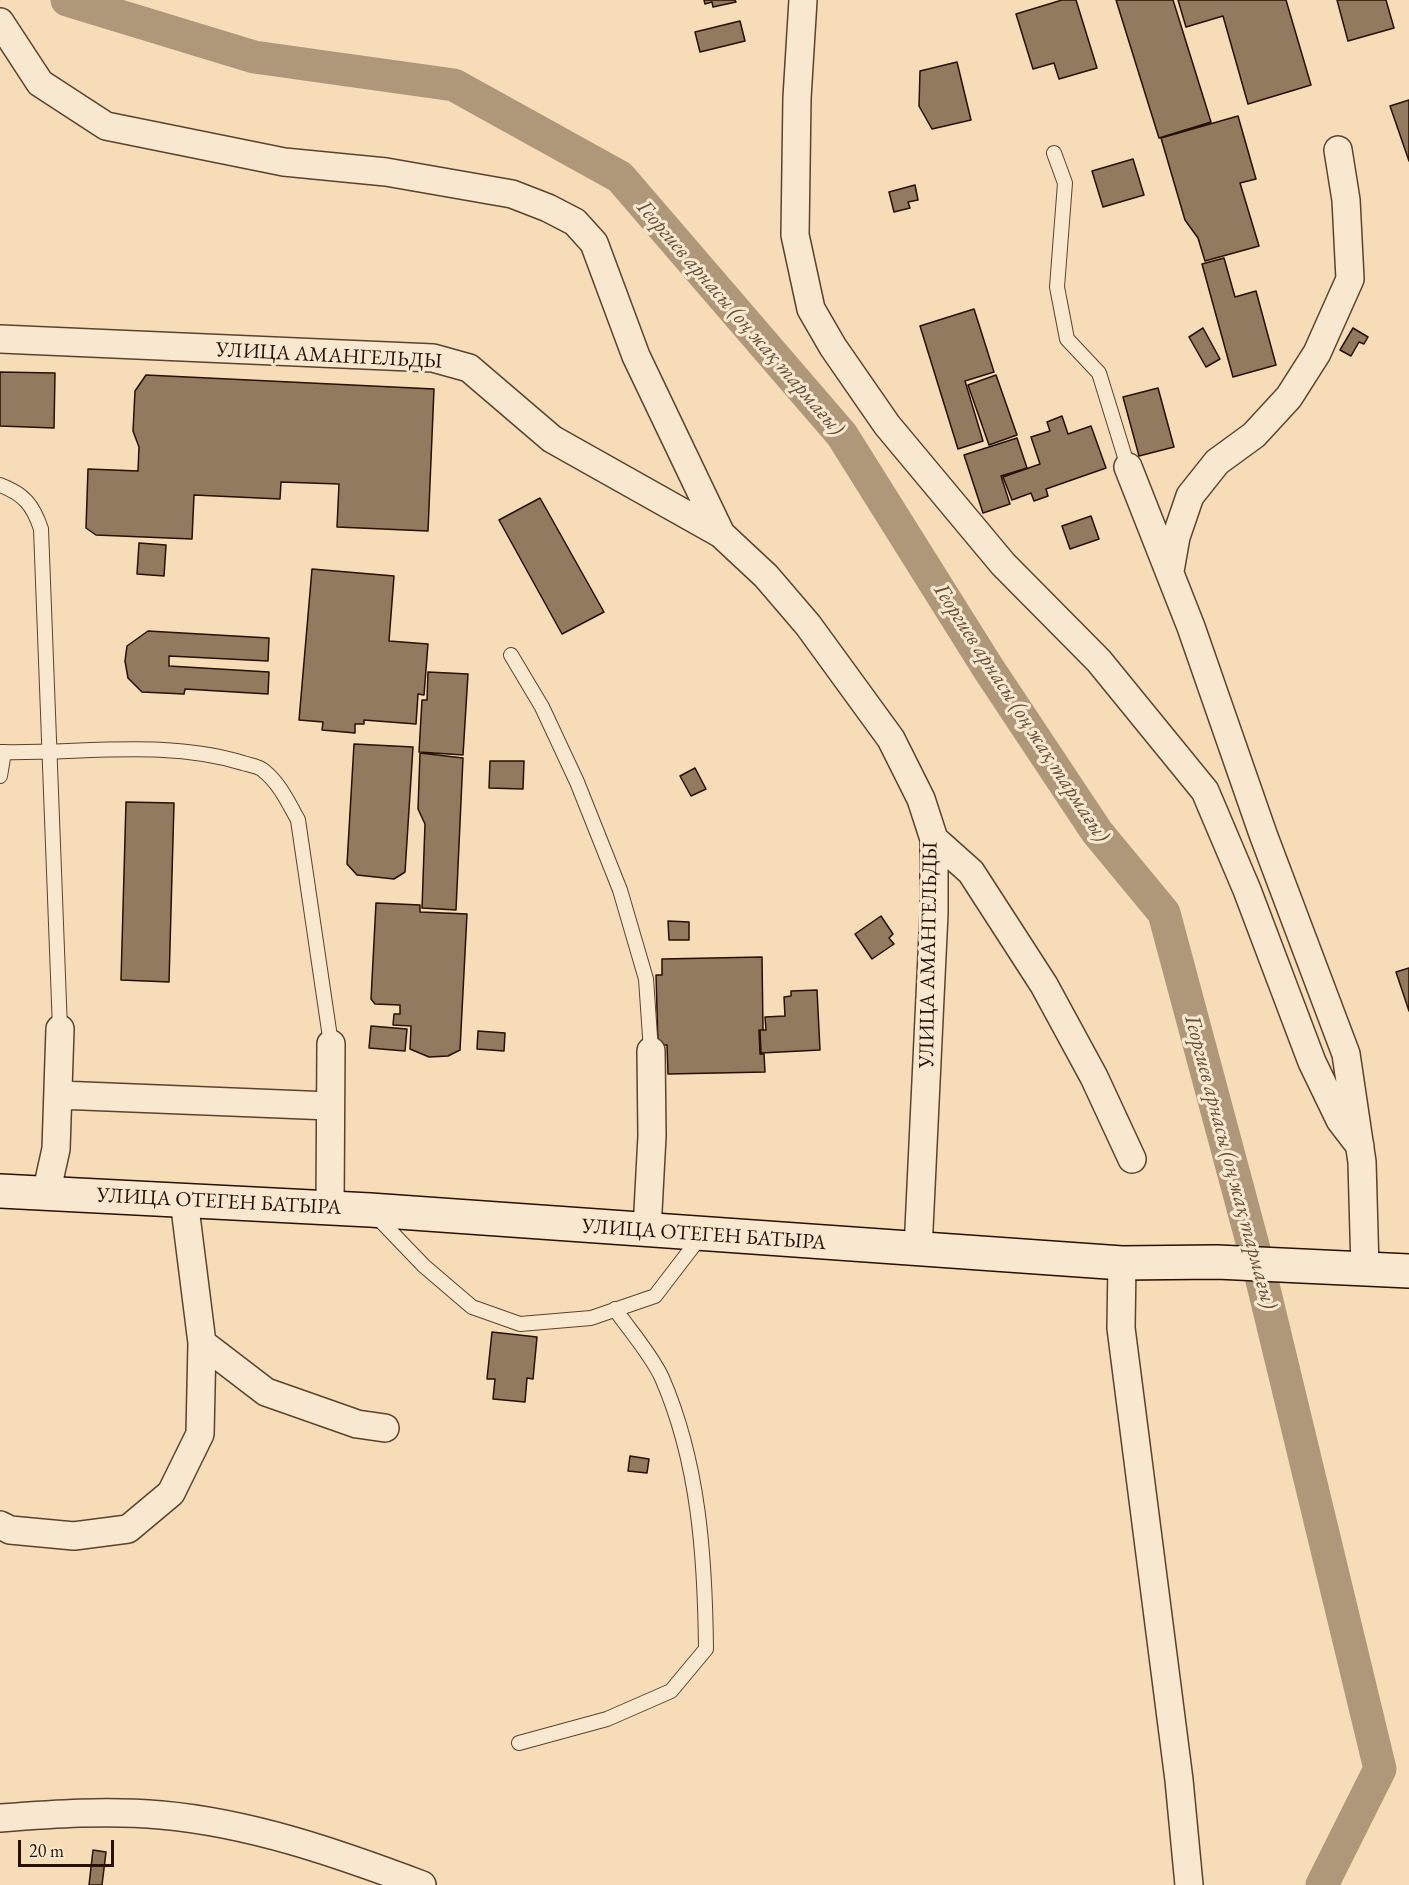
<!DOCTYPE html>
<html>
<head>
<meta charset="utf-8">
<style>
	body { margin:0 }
	#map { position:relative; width:1409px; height:1885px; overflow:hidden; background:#f6dcb7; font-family:"EB Garamond",serif }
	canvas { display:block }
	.scale { position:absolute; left:18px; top:1840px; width:96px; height:27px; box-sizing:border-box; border:3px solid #261000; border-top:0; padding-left:8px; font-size:18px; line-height:21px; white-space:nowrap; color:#261000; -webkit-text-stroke:4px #f9e8d0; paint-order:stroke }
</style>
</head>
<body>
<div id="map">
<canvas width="1409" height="1885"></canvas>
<div class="scale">20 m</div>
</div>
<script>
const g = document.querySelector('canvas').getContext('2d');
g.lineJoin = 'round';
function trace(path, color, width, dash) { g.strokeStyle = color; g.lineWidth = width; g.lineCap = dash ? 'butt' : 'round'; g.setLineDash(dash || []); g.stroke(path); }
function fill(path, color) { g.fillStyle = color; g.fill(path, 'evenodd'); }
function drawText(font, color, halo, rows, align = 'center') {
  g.font = font + ' "EB Garamond",serif'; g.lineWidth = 6; g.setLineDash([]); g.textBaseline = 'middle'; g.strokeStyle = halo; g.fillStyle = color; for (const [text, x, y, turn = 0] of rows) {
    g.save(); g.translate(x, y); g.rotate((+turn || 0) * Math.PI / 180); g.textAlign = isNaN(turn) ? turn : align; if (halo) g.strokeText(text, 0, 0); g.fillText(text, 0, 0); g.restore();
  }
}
trace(new Path2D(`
	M67,0L254,57L454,85L620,177L842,435L988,668L1097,832L1164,913L1258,1264L1380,1769L1322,1885`), '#af9779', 33);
const building = new Path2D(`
	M704,0H735L736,2L713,7L712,2L705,4Z
	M1062,0H1076L1097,68L1059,79L1054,63L1033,69L1016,14Z
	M1116,0H1173L1211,122L1159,138Z
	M1178,0H1286L1311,85L1248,104L1223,16L1186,27Z
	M1337,0H1386L1394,28L1348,41Z
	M740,21L745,41L700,52L695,32Z
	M957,62L971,120L932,129L919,106L920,71Z
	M1409,100V161L1390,106Z
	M1238,116L1256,179L1240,183L1259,246L1205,261L1198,238L1185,220L1161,138Z
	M1133,159L1144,195L1103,207L1092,171Z
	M915,185L918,200L908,202L910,208L894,212L889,192Z
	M1224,258L1235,297L1256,291L1276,365L1233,377L1202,264Z
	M974,309L994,372L965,381L983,441L958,449L920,326Z
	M1203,328L1220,359L1206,367L1189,337Z
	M1353,328L1368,337L1364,344L1359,342L1351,356L1340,350Z
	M0,372L55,373L54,428L0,426Z
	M146,375L434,389L428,531L337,527L339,484L281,482L280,499L194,495L192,539L96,535L86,528L88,469L138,471L139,447L133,431L135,391Z
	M996,375L1017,435L989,445L968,385Z
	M1158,388L1174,447L1139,456L1123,397Z
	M1062,416L1068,434L1091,426L1106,468L1046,489L1048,496L1034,501L1031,493L1012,500L1003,477L1040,464L1031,437L1050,431L1047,422Z
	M1017,438L1027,468L1001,476L1010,504L983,513L964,455Z
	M540,498L604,612L562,634L499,520Z
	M1091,516L1099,539L1070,549L1062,526Z
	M139,543L166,545L164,576L137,574Z
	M312,569L394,576L389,641L428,644L424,695L418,694L416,724L364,720V724H355V733L322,730L323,722L299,720Z
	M148,631L269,638L268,661L169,656V666L269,672L268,694L185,689L184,694L142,692L128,678L125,661L127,646Z
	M428,672L468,674L463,755L419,752L422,700H427Z
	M354,744L413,747L405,872L394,879L357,875L347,864Z
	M420,753L463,758L456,910L422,908L425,824L418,809Z
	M490,761H524L523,789L489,788Z
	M695,768L706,789L691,796L680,776Z
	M126,802L174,803L169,982L121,980Z
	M376,903L420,905V912L467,914L460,1050L448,1056L429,1057L410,1049L411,1026L393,1025L394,1014H400V1005L375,1004L371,999Z
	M881,916L893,934L889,938L894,944L872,959L855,934Z
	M668,921L689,922V940H669Z
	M762,957L763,1030H759L760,1054H764L765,1072L668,1074L667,1045H658L656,975H662V959Z
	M1409,968V1011L1396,972Z
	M817,990L820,1050L761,1053L760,1030H766L765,1017L785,1016L784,997L791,996V991Z
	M371,1026L407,1029L405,1051L369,1048Z
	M478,1031L505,1033L504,1051L477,1049Z
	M492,1332L537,1337L533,1379L527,1378L525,1402L493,1399L495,1379H487Z
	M630,1456L649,1459L647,1473L628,1471Z
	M93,1850L106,1852L102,1885H89Z`);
fill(building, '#927a5f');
trace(building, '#261000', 1.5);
const lane = new Path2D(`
	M1054,153L1065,183L1057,287L1067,339L1099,373L1128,467
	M0,485C24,494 33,505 41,529L60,1029
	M511,655L542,707L577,782L620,890L646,979L651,1051
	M0,752C80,754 165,739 243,763C249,765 259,766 264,771C280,784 288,802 298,820L331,1044
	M0,776L4,752
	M376,1216L424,1266L472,1307L520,1324L591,1318L655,1296L701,1236
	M519,1743L607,1719L671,1691L706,1649C705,1557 699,1463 662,1378C651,1354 630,1331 615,1309`);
const street = new Path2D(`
	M803,0L797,98L795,235L811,309L833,347L887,425L1003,564L1099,661L1205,791L1247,890L1312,1062L1340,1120L1360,1146
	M0,22L40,83L106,126L284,162L386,172L512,194L548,208L575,222L594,243L636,356L721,534
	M0,339L433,358L469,368L552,439L721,534L766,576L808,625L891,739L921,799L934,839V913L918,1250
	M1128,467L1191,627L1263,834L1346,1054L1362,1162L1365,1269
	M1170,571L1176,537L1190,496L1217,462L1254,435L1289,397L1317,353L1350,279L1346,200L1338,150
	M934,839L971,872L1044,985L1094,1077L1132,1159
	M59,1095L330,1106
	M46,1194L56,1149L60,1029
	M330,1208L331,1044
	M647,1230L652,1136L651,1051
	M1122,1263L1121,1328L1179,1780L1189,1885
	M202,1343L266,1392L357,1424L385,1428
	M0,1525L10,1530L74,1536L128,1529L171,1493L200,1434L202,1343L184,1200
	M0,1818C53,1814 107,1810 161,1815C251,1823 337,1853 422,1885`);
const secondary = new Path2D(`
	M0,1191L370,1210L1122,1263L1217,1262L1409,1271`);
trace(lane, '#5a432e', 16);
trace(street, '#5a432e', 30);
trace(secondary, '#261000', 36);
trace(lane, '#f9e8d0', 14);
trace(street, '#f9e8d0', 27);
trace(secondary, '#f9e8d0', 33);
drawText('21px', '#261000', '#f9e8d0', [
	["УЛИЦА АМАНГЕЛЬДЫ",329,356,3],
	["УЛИЦА АМАНГЕЛЬДЫ",929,955,-89],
	["УЛИЦА ОТЕГЕН БАТЫРА",219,1202,3],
	["УЛИЦА ОТЕГЕН БАТЫРА",704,1235,4]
]);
drawText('italic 22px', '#644d36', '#f9e8d0', [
	["Георгиев арнасы (оң жақ тармағы)",740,318,49],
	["Георгиев арнасы (оң жақ тармағы)",1021,713,57],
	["Георгиев арнасы (оң жақ тармағы)",1230,1162,75]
]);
</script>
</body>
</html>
